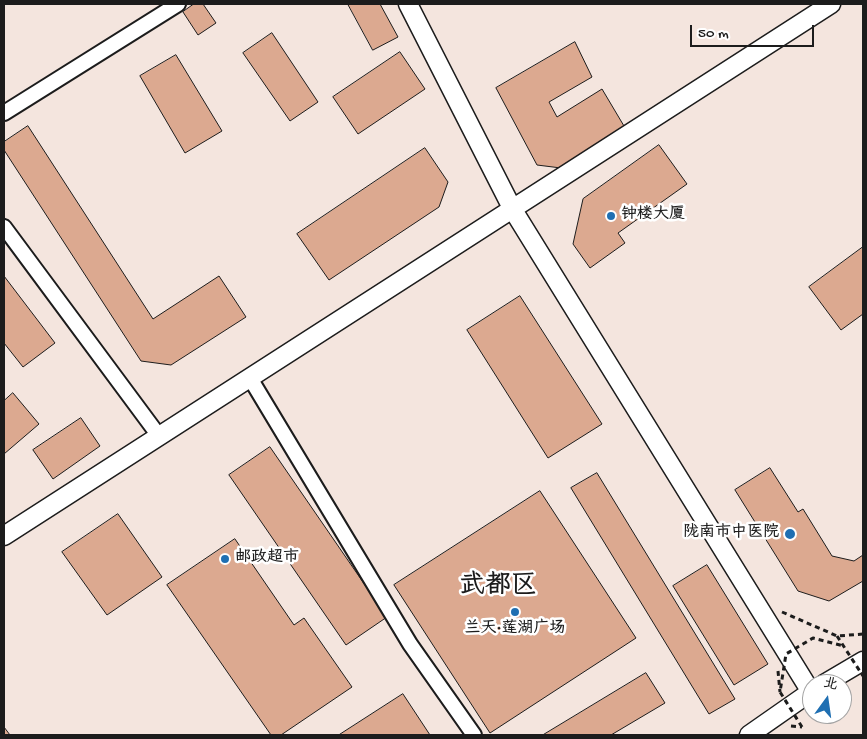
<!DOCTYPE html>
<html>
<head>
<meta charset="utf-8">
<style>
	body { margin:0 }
	#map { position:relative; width:867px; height:739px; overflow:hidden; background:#f4e5de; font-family:"Gochi Hand","LXGW WenKai TC",sans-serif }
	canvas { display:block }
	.frame { position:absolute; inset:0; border:5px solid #1c1c1c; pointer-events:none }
	.north { position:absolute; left:802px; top:674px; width:50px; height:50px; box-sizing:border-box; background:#fff; border:1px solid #a4a4a4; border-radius:50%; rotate:14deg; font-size:14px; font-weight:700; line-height:20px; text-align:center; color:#1c1c1c }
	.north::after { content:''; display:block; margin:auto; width:18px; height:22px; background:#1f6fb2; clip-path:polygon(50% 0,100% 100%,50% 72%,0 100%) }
	.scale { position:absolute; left:690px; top:25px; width:124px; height:22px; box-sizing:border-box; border:2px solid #1c1c1c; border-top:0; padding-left:6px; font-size:15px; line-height:18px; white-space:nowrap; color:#1c1c1c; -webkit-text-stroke:4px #fff; paint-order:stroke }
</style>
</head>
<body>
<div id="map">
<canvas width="867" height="739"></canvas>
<div class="frame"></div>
<div class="north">北</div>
<div class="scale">50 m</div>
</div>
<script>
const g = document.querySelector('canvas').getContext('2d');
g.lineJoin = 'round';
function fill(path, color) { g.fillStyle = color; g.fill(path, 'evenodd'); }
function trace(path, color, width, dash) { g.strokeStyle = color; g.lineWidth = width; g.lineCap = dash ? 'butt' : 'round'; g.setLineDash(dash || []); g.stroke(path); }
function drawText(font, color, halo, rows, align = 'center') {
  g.font = font + ' "Gochi Hand","LXGW WenKai TC",sans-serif'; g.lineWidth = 5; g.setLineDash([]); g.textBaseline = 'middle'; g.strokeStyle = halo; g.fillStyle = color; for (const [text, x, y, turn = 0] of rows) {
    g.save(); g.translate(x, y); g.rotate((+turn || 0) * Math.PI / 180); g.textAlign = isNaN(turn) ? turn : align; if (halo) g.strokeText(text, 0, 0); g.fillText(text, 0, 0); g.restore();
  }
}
const building = new Path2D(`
	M194,4H203L216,23L198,35L183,12Z
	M348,4H380L398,37L373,50Z
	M272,33L318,102L290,121L243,53Z
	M575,42L592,77L549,102L557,117L602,89L624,126L561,168L537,165L496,88Z
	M400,52L425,89L358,134L333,97Z
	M176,55L222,131L185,153L140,76Z
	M28,126L153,319L219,276L246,317L171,365L141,361L4,150V142Z
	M659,145L687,184L618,233L625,243L590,268L573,244L583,199Z
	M425,148L448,182L439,207L329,280L297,234Z
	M863,247V314L841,330L809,287Z
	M4,276L55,343L23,367L4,343Z
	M520,296L602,424L548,458L467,330Z
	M13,393L39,424L4,454V401Z
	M81,418L100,446L53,479L33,450Z
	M270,447L387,617L346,645L229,475Z
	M770,468L798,512L803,509L832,556L854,561L863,555V581L829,601L798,591L735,490Z
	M597,473L735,699L709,714L571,488Z
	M540,491L636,638L490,733L394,585Z
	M118,514L162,577L107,615L62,552Z
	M235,539L294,625L304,618L352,687L281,735H271L167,585Z
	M707,565L768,664L734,685L673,586Z
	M646,673L665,703L611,735H543Z
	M403,694L430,735H339Z
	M4,727L10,735H4Z`);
fill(building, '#dca990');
trace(building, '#1c1c1c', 1);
const minor = new Path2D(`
	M4,113L178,4
	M4,227L159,436
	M250,378L410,644L474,735`);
const tertiary = new Path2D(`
	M408,4L513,210L811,692
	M4,536L831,4
	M824,684L863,661
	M749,735L812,691`);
trace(minor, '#1c1c1c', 18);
trace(tertiary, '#1c1c1c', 21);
trace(new Path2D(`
	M782,612L837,636L863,634
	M778,671L780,692
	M791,726L802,727`), '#1c1c1c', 3, [5, 4]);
trace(minor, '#fff', 14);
trace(tertiary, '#fff', 18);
trace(new Path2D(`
	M837,636L863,676
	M802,727L780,692L786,654L813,638L844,646`), '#1c1c1c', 3, [5, 4]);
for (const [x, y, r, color] of [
	[611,216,5,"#1f6fb2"],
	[790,534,6,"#1f6fb2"],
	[225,559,5,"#1f6fb2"],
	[515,612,5,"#1f6fb2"]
]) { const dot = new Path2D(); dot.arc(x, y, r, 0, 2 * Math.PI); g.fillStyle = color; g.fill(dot); trace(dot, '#fff', 2); }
drawText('bold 16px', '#1c1c1c', '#fff', [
	["钟楼大厦",621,216],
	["陇南市中医院",779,534,"right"],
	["邮政超市",235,559],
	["兰天·莲湖广场",515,630,"center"]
], 'left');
drawText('bold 26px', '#1c1c1c', '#fff', [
	["武都区",498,588]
]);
</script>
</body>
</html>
